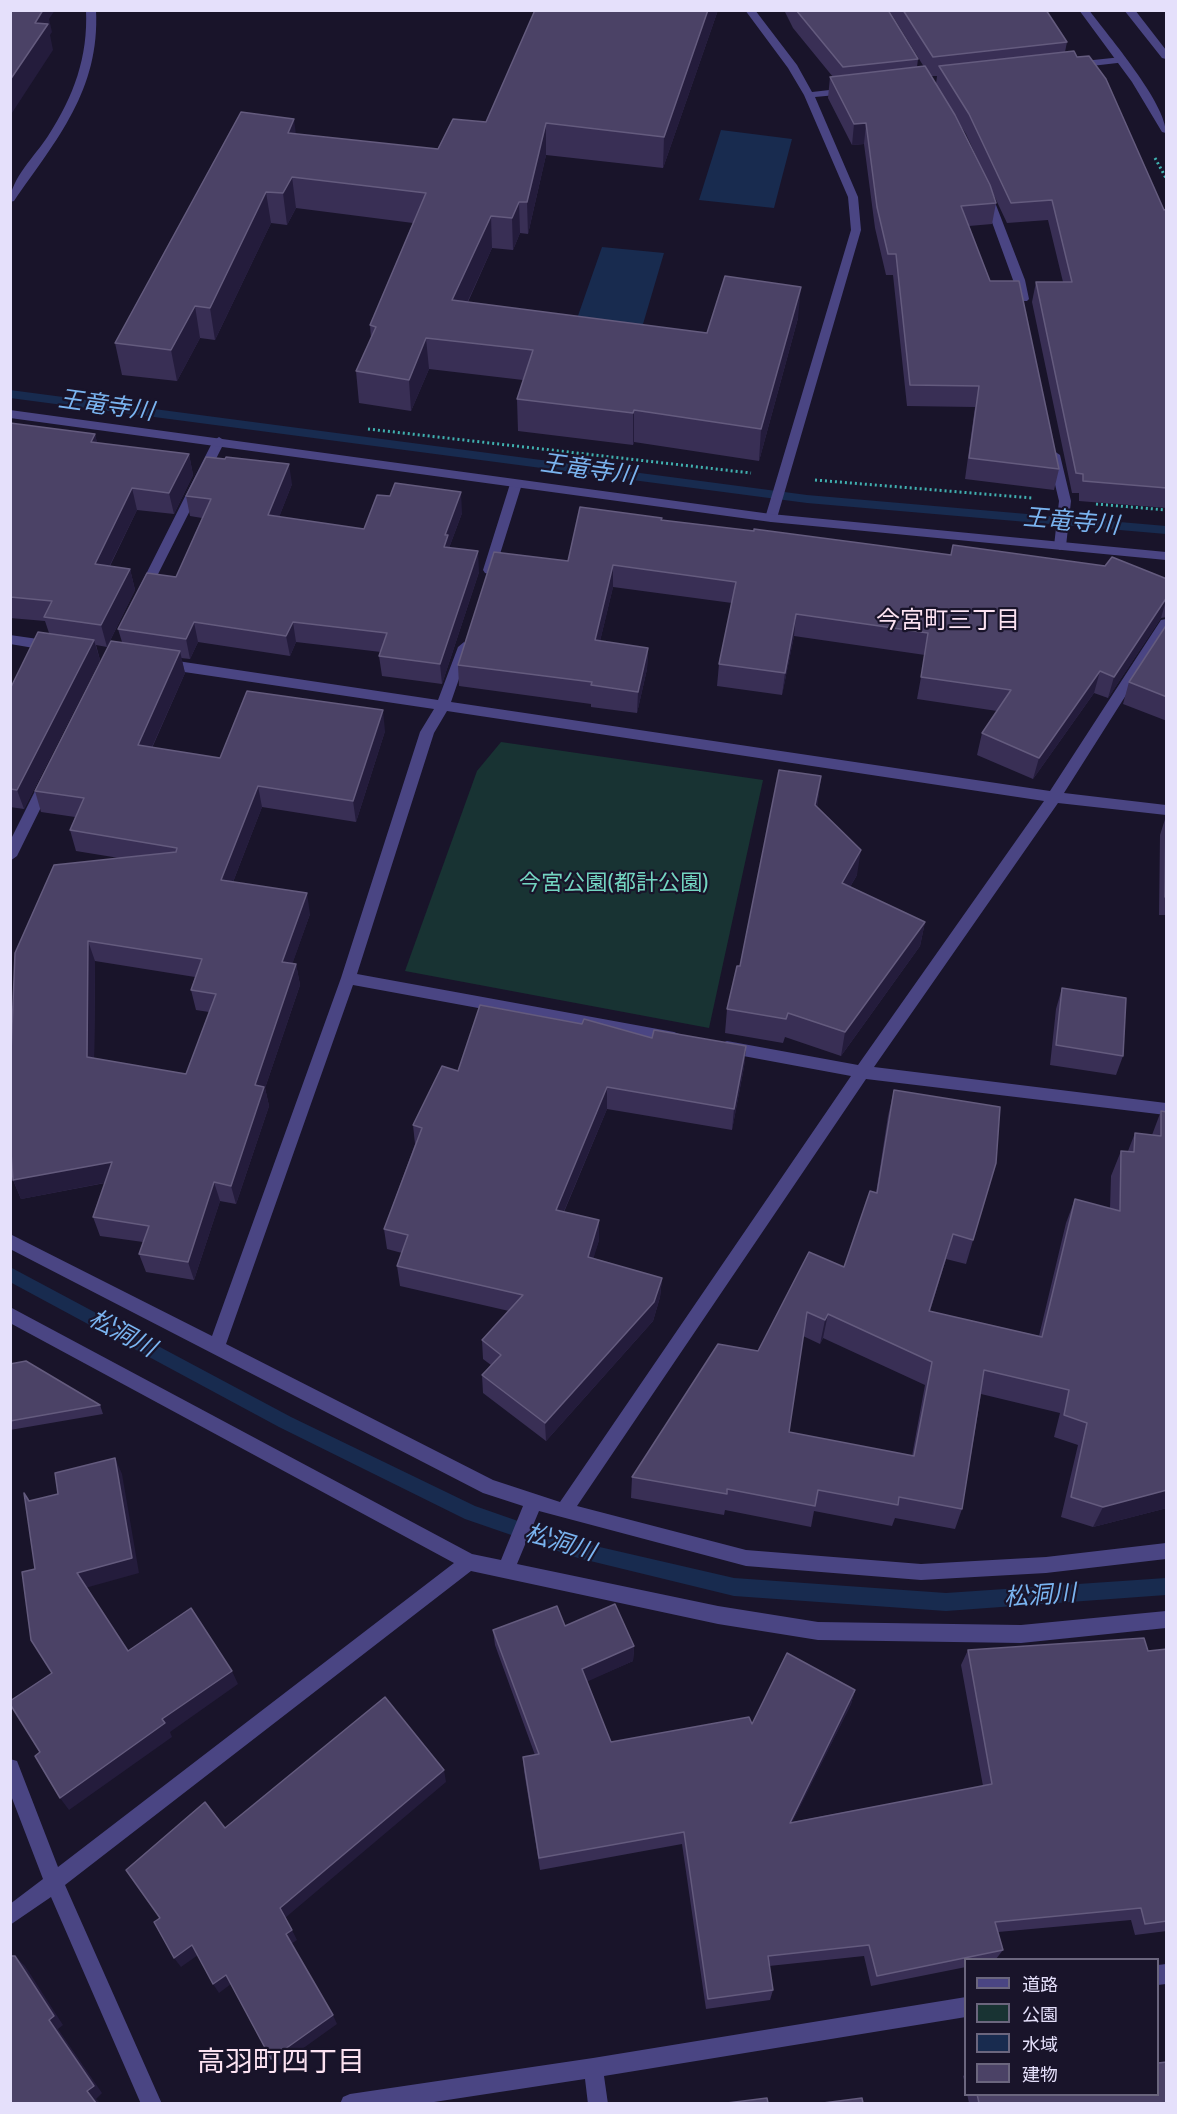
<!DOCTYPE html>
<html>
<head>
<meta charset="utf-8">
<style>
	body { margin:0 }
	#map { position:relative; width:1177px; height:2114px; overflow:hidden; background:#19142a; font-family:Cabin,"Noto Sans JP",sans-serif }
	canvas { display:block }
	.frame { position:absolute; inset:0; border:12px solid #e5e0fb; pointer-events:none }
	.legend { position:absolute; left:964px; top:1958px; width:195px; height:138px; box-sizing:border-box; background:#19142a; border:2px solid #6b667e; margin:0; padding:8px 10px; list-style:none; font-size:18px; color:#e5e0fb }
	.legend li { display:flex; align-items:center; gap:12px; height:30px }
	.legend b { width:30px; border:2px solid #6b667e }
</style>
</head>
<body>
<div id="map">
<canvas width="1177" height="2114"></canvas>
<div class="frame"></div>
<ul class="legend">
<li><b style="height:8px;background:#4a4583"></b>道路</li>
<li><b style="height:16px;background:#183333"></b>公園</li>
<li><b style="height:16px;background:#182b4f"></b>水域</li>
<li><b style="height:16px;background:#4b4266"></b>建物</li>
</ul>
</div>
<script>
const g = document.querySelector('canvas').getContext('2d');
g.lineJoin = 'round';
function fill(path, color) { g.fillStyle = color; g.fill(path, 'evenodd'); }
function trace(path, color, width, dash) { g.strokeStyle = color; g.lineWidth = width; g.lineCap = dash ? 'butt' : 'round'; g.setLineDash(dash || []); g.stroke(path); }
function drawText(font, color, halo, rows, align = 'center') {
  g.font = font + ' Cabin,"Noto Sans JP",sans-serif'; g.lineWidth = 4.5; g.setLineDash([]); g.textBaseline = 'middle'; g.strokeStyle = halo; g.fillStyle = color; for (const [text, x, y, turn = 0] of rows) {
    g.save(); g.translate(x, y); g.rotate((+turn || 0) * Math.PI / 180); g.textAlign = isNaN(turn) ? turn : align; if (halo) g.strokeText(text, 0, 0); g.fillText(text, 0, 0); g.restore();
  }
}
fill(new Path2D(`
	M501,742L763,780L709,1028L405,971L477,771Z`), '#183333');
fill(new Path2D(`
	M721,130L792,139L774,208L699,200Z
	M602,247L664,253L638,341L572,333Z`), '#182b4f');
fill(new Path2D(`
	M10,390L807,495L1166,526V534L807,503L10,398Z
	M10,1267L291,1417L475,1506L578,1542L734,1578L946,1593L1166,1578V1595L946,1611L734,1596L578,1558L465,1519L279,1427L10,1282Z`), '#182b4f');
trace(new Path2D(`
	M1155,158L1166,178
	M368,429L751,473
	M815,480L1032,498
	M1096,504L1166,510`), '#40b0af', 3, [2, 3]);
fill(new Path2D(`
	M745,10H755L797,65L812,92L847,88L852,91L847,94L815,97L858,197L861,230L777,518L771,522L765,518L851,230L848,197L804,95L788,68Z
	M1122,57L1126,58V62L1074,68L1069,65L1074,62Z
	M986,189L991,192L1025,280L1029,299L1027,301H1019L1017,299L1013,280L981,192Z
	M219,437L225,441L150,590L148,593H140L138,590L213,441Z
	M1054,451L1060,455L1071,501L1066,546L1060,550L1054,546L1059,501L1048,455Z
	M516,480L522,484L495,570L489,574L485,573L483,570L510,484Z
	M1166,619V632L1064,793L1166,805V815L1058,803L874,1067L1166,1103V1115L866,1079L577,1506L746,1550L921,1564L1046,1557L1166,1543V1559L1046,1573L921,1580L746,1566L539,1511L517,1564L718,1606L818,1622L1021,1625L1166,1611V1628L1021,1643L818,1640L718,1624L471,1571L65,1885L162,2104H141L51,1897L10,1925V1904L43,1879L10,1793V1759L17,1761L58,1867L454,1563L10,1323V1307L472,1554L501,1560L523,1506L483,1493L10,1249V1234L212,1336L341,978L420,732L434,709L164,669L159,667L157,664L159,661L164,659L438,700L458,647L464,642L470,647L451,702L1050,791L1161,620ZM447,711L1044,801L858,1065L727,1041L722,1043L720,1047L722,1051L727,1053L851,1076L560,1502L493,1480L226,1344L353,985L674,1044L679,1042L681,1038L679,1034L674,1032L357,974L434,733Z
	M10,635L52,641L58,646L52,651L10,644Z
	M46,778L53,783L17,856L10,861V841L41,779Z
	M1166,1964V1984L1158,1985V1965Z
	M966,1997V2017L604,2076L608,2104H588L585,2079L421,2104H340L343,2097L350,2094L593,2058Z`), '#4a4583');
fill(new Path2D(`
	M86,10H96C100,90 57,139 14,201L10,202C10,179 36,155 48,136C74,96 88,57 86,10Z
	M1079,10H1089C1109,37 1166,103 1166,133L1162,132L1132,82Z
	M1124,10H1135L1166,50V59L1162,58Z
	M10,410L771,514L1166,552V560L771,522L10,418Z`), '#4a4583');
fill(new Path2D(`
	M718,10L663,168L546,155L528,234L520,233L513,250L492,248L468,302L707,333L798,318L759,461L634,442L633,445L518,431L517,399L523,380L429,369L411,411L359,403L356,371L371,338L370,325L413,223L296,208L287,225L271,223L215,340L200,338L177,381L122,375L115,343L296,134L438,149L486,122Z
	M784,10H888L918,59L917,67H924L889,10H1046L1067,42L1065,52L1164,210L1167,209V508L1079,501V493H1072L1032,302L1036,282H1063L1048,220L1007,223L990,187L996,203L992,224L969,226L1059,469L1054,490L965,479L975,407L907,406L893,275H886L875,228L864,144L852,145L828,98L830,77H833L793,28ZM931,76H937L936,84ZM959,123L966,134L986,178Z
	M10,423L95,434L97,443L189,454L193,475L174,514L137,510L110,566L130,569L135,590L107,647L96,645L100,660L24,809L10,807V689L49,633L45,621L10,618Z
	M292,484L279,517L364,529L462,513L449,548L479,572L442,684L382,676L379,656L381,652L296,642L290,656L198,642L190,659L181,658L185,673L152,748L220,758L385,731L356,822L262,807L233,882L310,914L292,964H296L300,985L265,1088L269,1106L236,1204L220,1201L194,1280L146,1272L139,1254L143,1242L100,1236L93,1217L105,1183L21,1199L13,1180L11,1053L119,858L76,851L70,830L75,817L41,812L35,791L122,642L118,629L176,577L202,518L190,516L186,496ZM95,961L195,977L191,990L196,1010L209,1012L186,1074L94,1058Z
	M662,520L951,555L1167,579V617L1161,618L1108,698L1094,693L1033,779L977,755L982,733L997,711L917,699L925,655L794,636L782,695L717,686L719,664L732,603L613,587L600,641L648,648L647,669L637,713L591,707V704L459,686L458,665L568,561Z
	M1167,624V721L1123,704L1129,682Z
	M821,776L817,807L857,875L850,887L925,922L920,946L841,1056L785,1037L783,1043L725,1033L727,1009L740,966Z
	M1166,816H1167V915H1159L1160,835Z
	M1062,988L1123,1056L1116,1075L1050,1065L1056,1009Z
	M652,1038L746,1046L744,1067L732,1130L607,1109L564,1212L599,1240L593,1258L662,1278L660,1297L653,1321L546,1441L483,1393L482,1375L491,1365L483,1359L482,1340L509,1311L400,1286L397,1266L402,1253L387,1249L384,1229L415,1144L413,1125L458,1071Z
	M894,1090L996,1163L966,1264L946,1259L930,1311L1039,1336L1066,1223L1075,1199L1110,1209L1111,1176L1121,1151H1128L1135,1133L1152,1135L1161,1111L1167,1508L1093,1527L1061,1517L1078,1445L1054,1437L1060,1413L981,1394L962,1509L955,1529L895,1518L892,1526L814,1511L811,1527L725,1510L724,1515L631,1498L632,1477L758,1351L844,1267L876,1193L888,1116ZM803,1336L820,1344L823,1338L925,1385L912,1456L789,1432Z
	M10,1364L100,1405L103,1414L10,1430Z
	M565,1626L634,1646L633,1661L587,1681L611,1742L752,1724L855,1690L851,1704L792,1822L983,1786L961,1665L968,1650L1148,1651L1167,1649V1931L1135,1935L1131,1920L998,1932L1003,1950L996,1959H966V1967L871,1986L864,1956L769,1966L773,1990L770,2000L706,2009L682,1844L540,1870L524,1771L523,1757L535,1755L495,1645L493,1630Z
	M966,2074V2087L963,2076Z
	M967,2094H1158L1167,2103H969Z`), '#392f55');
fill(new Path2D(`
	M38,10H55L49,19L52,32L50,35L53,50L10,116V80L35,23Z
	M708,10H718L663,168L664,137Z
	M294,119L298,150L288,133Z
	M546,123V155L528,234L527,202Z
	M866,123L864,144L852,145L854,124Z
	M292,177L296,208L287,225L283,193Z
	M266,192L271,223L215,340L210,308Z
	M519,202L520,233L513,250L512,218Z
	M491,216L492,248L454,331L452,300Z
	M801,287L798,318L759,461L761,429Z
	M195,306L200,338L177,381L171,350Z
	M426,338L429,369L411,411L409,380Z
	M634,410V442L633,445V413Z
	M95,434L100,455L91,442Z
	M189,454L193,475L174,514L169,493Z
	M289,464L292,484L272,535L268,515Z
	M132,488L137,510L100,585L95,564Z
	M461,492L462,513L449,548L444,547L445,535Z
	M478,551L479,572L442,684L440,664Z
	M613,565V587L595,662V640Z
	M130,569L135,590L107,647L101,625Z
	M1167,597L1161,618L1108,698L1114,677Z
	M796,614L794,636L782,695L785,673Z
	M194,622L198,642L190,659L186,639Z
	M293,622L296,642L290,656L286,636Z
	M94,640L100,660L24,809L17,790Z
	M648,648L647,669L637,713L638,692Z
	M180,651L185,673L143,767L138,745Z
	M1100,671L1094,693L1033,779L1039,758Z
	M383,710L385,731L356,822L353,801Z
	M821,776L818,802L812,830L815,805Z
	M258,786L262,807L226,900L221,880Z
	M861,850L857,875L838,907L842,883Z
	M307,893L310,914L286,982L282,962Z
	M925,922L920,946L841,1056L845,1032Z
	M88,941L95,961L94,1077L87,1057Z
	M296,964L300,985L265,1088L269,1106L236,1204L231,1186L255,1085Z
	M746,1046L744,1067L732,1130L734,1109Z
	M607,1087V1109L556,1230V1210Z
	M112,1162L119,1180L21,1199L13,1180Z
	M214,1182L220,1201L194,1280L188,1262Z
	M599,1220V1240L588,1277V1257Z
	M953,1234L946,1259L922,1334L929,1311Z
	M662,1278L660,1297L653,1321L546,1441L545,1423Z
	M828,1314L823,1338L820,1344L825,1320Z
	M115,1458L122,1474L139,1573L85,1588L77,1573Z
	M1167,1490V1508L1093,1527L1103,1507Z
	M634,1646L633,1661L582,1684V1669Z
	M232,1671L238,1684L170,1732L172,1737L69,1810L60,1798L162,1719Z
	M855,1690L851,1704L786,1835L790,1823Z
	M444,1770L446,1782L285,1918L280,1908Z
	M292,1930L297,1940L291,1944L286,1934Z
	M192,1945L198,1955L181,1967L174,1958Z
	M15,1956L25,1966L63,2025L58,2029L102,2093L96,2099L100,2103H96L87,2091L49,2020Z
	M226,1975L231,1984L219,1993L213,1984Z
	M333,2015L337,2024L277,2067L271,2059Z`), '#241c3c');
const building = new Path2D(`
	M10,10H43L35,23L48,24L10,80Z
	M535,10H708L664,137L546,123L527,202H519L512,218L491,216L452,300L707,333L725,276L801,287L761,429L634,410L633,413L517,399L533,350L426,338L409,380L356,371L376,327L370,325L426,193L292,177L283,193L266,192L210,308L195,306L171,350L115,343L241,112L294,119L288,133L438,149L453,119L486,122Z
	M796,10H888L918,59L843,67Z
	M903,10H1046L1067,42L933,57Z
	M1074,51L1077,57L1089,56L1106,79L1164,210L1167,209V488L1083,481V474L1076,473L1036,282H1072L1052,200L1011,203L969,114L939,66Z
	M925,66L955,115L990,185L996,203L961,206L990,281H1019L1059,469L969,458L979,386L910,385L896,254H888L877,207L866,123L854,124L830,77Z
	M10,423L95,434L91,442L189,454L169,493L132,488L95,564L130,569L101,625L44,617L52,601L10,597Z
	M206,457L225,459L226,457L289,464L268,515L364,529L377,495L390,496L395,483L461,492L445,535H448L444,547L478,551L440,664L379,656L387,633L293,622L286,636L194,622L186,639L118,629L147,573L176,577L211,499L186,496Z
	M580,507L662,518L661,520L754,531V529L951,555L953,545L1105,566L1112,557L1167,579V597L1114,677L1100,671L1039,758L982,733L1011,690L921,677L928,633L796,614L785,673L719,664L736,582L613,565L595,640L648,648L638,692L591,685L592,682L458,665L494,552L568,561Z
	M1167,624V697L1129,682Z
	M38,632L94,640L17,790L10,789V689Z
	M111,641L180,651L138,745L220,758L247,691L383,710L353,801L258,786L221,880L307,893L282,962L296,964L255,1085L264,1087L231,1186L214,1182L188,1262L139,1254L149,1226L93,1217L112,1162L13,1180L10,1139V1054L11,1053L15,953L54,865L176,852L177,848L70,830L84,798L35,791ZM88,941L202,959L191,990L216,994L186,1074L87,1057Z
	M779,770L821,776L815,805L861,850L842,883L925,922L845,1032L788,1013L786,1019L727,1009L737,966H740Z
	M1166,816H1167V897H1165Z
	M1062,988L1126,998L1123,1056L1056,1045Z
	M480,1005L582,1024L584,1019L652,1038L654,1030L746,1046L734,1109L607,1087L556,1210L599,1220L588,1257L662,1278L654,1302L545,1423L482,1375L501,1355L482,1340L523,1295L397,1266L408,1235L384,1229L422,1128L413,1125L442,1066L458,1071Z
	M894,1090L1000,1107L996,1163L973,1240L953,1234L929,1311L1042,1337L1075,1199L1120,1211L1121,1151L1134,1152L1135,1133L1161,1136V1111L1167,1112V1490L1103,1507L1071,1497L1087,1423L1064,1415L1069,1390L984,1370L962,1509L899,1497L898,1505L818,1490L815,1506L727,1489V1494L632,1477L718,1344L758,1351L809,1252L844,1267L870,1191L877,1193ZM807,1312L825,1320L828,1314L932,1362L914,1456L789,1432Z
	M26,1361L100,1405L10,1421V1364Z
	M115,1458L132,1558L77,1573L128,1651L191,1608L232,1671L162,1719L165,1723L60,1798L35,1756L40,1752L10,1704V1701L52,1673L31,1640L22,1572L35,1569L24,1493L29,1501L58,1494L55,1473Z
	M615,1604L634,1646L582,1669L611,1742L749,1717L752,1724L787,1653L855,1690L790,1823L992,1784L968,1650L1144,1638L1148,1651L1167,1649V1921L1145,1924L1141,1908L995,1922L1003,1950L877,1976L869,1945L768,1956L773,1990L708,1999L684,1832L539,1858L523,1757L539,1754L493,1630L557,1606L565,1626Z
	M385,1697L444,1770L280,1908L292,1930L286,1934L333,2015L271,2059L226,1975L213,1984L192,1945L174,1958L154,1922L160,1918L126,1870L205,1802L225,1828Z
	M10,1956H15L54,2016L49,2020L94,2086L87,2091L96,2103H10Z
	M1167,2062V2103H979L977,2094H1158V2063Z
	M767,2098L768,2103H727Z
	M862,2098L863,2103H823Z`);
fill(building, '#4b4266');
trace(building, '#645b7e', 1.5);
drawText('22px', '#73d5c1', '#19142a', [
	["今宮公園(都計公園)",614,884]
]);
drawText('italic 24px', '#7ab4f0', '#19142a', [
	["王竜寺川",106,406,8],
	["王竜寺川",588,470,8],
	["王竜寺川",1071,522,5],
	["松洞川",122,1334,28],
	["松洞川",560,1543,17],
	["松洞川",1040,1596,-4]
]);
drawText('24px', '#fce2f1', '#19142a', [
	["今宮町三丁目",948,621]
]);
drawText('28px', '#fce2f1', '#19142a', [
	["高羽町四丁目",281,2063]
]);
</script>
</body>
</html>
